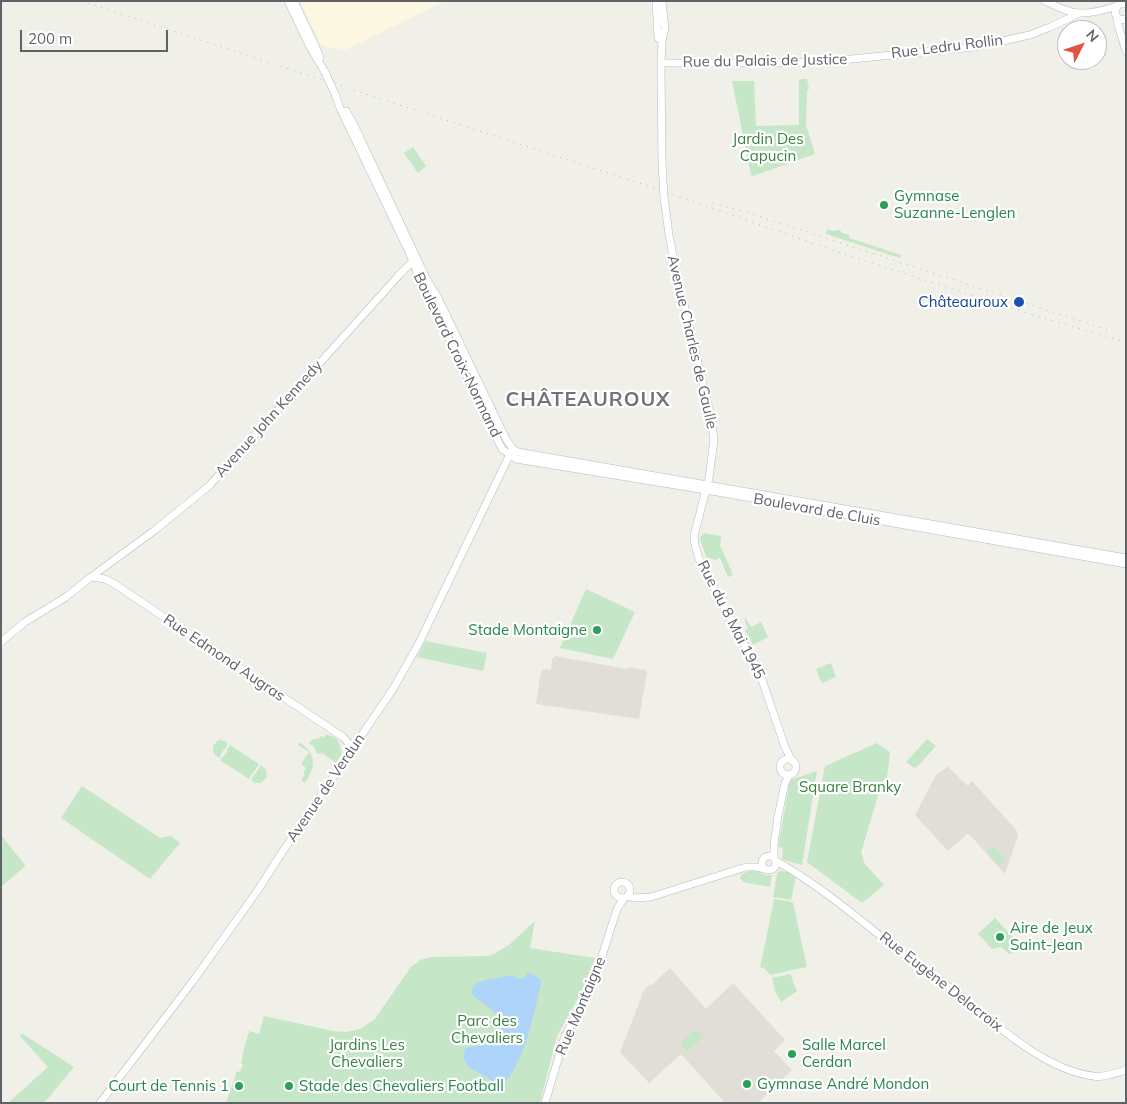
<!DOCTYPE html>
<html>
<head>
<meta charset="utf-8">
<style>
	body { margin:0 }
	#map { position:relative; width:1127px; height:1104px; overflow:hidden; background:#f0efe8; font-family:Mulish,sans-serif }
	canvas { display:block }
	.frame { position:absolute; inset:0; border:2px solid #5f6267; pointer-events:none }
	.north { position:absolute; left:1057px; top:20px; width:50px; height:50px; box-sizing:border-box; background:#fff; border:1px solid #bfc0c2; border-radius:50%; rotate:49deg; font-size:14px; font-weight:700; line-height:20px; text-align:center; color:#5f6267 }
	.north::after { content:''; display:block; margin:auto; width:18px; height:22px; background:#e0553f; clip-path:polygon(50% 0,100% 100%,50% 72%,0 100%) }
	.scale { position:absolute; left:20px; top:30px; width:148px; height:22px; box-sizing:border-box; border:2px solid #5f6267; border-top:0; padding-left:6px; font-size:15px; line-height:18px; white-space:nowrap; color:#5f6267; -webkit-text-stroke:4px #fff; paint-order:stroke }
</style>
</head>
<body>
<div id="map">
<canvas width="1127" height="1104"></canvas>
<div class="frame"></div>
<div class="north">N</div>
<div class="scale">200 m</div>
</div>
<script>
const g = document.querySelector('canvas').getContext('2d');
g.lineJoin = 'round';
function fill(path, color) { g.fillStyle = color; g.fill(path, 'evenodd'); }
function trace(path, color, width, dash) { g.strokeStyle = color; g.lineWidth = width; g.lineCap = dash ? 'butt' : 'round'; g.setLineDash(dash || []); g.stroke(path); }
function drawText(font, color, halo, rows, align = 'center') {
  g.font = font + ' Mulish,sans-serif'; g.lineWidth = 4.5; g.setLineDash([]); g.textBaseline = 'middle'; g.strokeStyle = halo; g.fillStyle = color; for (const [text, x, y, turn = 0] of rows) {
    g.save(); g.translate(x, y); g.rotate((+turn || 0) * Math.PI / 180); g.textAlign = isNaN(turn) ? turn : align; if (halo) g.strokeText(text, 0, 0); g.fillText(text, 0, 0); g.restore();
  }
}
fill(new Path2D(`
	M300,1H445L343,51L321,45Z`), '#fcf7e1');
fill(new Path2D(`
	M555,656L627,669L628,667L645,670L647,672L639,719L536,704L541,671L545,669L551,670L552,659Z
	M947,766L968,786L972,781L1017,831L1018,836L1005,874L968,833L948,851L915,815L936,775L944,770Z
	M670,968L706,1009L733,983L785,1040L774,1051L792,1070L758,1103H725L681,1054L649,1083L620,1052L645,988L653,984Z`), '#e0ded6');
fill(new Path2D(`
	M802,79H807L809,89L807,90L806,125L815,154L753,176L751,175L732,81H754L756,126L799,125V80Z
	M413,147L426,166L418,173L404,153Z
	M827,229L833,231L840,230L842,233L850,235L849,238L901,255L900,258L826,234Z
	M704,533L721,536L720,547H721L733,575L728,577L720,558L715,560L706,557L700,539V537Z
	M586,589L635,612L613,659L560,648Z
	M745,617L751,627L761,622L768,637L753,645L745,630L748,628L745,622Z
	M425,641L487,653L483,671L417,657Z
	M831,663L836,677L822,683L821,682L816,669Z
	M326,734L329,736L330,735L338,740L342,753L336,763L322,753L317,754L314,747L309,743L313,739H318L321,736L324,738Z
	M927,739L936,746L919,765L914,768L906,762Z
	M219,740L225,741L228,743L225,749H224L219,758C211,753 211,745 219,740Z
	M300,743H301C317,756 316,766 305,783L301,780L305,774L303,773L306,768L301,764L309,752L298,745Z
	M877,743L890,752L887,778L881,782L882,788L879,792L861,853L865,864L884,885L862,903L807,862L825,766Z
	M230,745L259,764L249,779L220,760L228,751L227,750Z
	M261,765C266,769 268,773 266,778L261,783H255L251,780Z
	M817,771L802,865L784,860L782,858L783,848L778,847L790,780Z
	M82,786L160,838L171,836L180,843L150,879L61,818Z
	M1,835L25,865L24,867L1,887Z
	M993,846L1005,859L998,865L987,852Z
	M749,871H757L765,875H772L770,887L743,882L740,878C741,873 745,873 749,871Z
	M780,871L788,872L796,877L791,900L773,897L777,873Z
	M774,899L793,902L803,949L807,967L770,975L765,969L760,967L764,949Z
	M995,918L1024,949L1009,954L1001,947L992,949L978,934Z
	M535,921L530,948L595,958L589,975L581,993L557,1036L540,1103H226L237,1071L240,1072L243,1064L241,1063L244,1049L249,1031L259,1034L264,1016L333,1031L346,1032L360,1029L374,1020L411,967L420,960L432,957L490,956L499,951L510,944Z
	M791,974L793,982L797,991L781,1002L775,991L772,978Z
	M696,1029L703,1037L687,1052L680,1043Z
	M23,1034L74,1067L44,1103H8L48,1067L19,1035Z`), '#c6e6c8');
fill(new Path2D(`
	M529,972L540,979L541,982C535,1011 523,1071 498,1089C491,1086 494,1084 490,1080C482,1072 467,1071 464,1059C463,1054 463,1052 466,1048C473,1046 482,1046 489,1044C504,1040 503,1020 493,1011C487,1005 478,1001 472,994L473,986L481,981L513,975L518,979L524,978Z`), '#aed4fa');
const secondary = new Path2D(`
	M288,1L310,47L325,72
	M294,1L317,50L320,58
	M656,1L658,38L662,41
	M1045,1C1054,5 1063,10 1072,12C1085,15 1105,10 1117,6
	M1126,4H1119C1114,9 1114,15 1119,19L1126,20
	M1117,18L1118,25L1126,51
	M661,63H733L821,62L974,47L1030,35L1050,27L1080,13
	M335,94L340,108L410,254L420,280L502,449L516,459L706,490L1126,564
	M346,111L354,125L426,278L438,298L506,439L513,449L518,452L1126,558
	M662,163L661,63L662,41L665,29L662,1
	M664,197L669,235L677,275L711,417L714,440L709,478L694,536L695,545L699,559L760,674L785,747L792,761
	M91,577L105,579L113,583L343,737L353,748
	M1,642L25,622L66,597L91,577L155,530L209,486L400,274L415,259
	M780 767a8 8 0 1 1 16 0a8 8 0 1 1-16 0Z
	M762 863a7 7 0 1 1 14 0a7 7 0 1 1-14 0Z
	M774,858V844L778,816L785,783L790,774
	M776,861C814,882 848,910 883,938C906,956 930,972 953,990C991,1020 1043,1070 1093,1076C1104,1078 1115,1073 1126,1070
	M614 890a8 8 0 1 1 16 0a8 8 0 1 1-16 0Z
	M627,896L635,898L651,897L746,867H756L765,869
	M100,1103L193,981L258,890L281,854L393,689L419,643L511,452
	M545,1103L564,1039L597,972L617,909L624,898`);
trace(secondary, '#b6b9be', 8);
trace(secondary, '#fff', 7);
trace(new Path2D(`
	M81,1L648,186L838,252L1033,315L1126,342
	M713,203L749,213L1108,330`), '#b6b6b7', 1, [1, 6]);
const secondaryBridge = new Path2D(`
	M325,72L335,94
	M662,163L664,197`);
trace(secondaryBridge, '#b6b9be', 8, []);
trace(secondaryBridge, '#fff', 7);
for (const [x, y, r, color] of [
	[884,205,5,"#2e9e5b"],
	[1019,302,6,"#1a4fb4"],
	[597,630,5,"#2e9e5b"],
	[1000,937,5,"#2e9e5b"],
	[792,1054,5,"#2e9e5b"],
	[747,1084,5,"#2e9e5b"],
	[239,1086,5,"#2e9e5b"],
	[289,1086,5,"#2e9e5b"]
]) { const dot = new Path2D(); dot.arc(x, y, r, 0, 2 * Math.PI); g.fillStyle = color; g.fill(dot); trace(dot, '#fff', 2); }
drawText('15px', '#5f6267', '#fff', [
	["Rue Ledru Rollin",947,47,-7],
	["Rue du Palais de Justice",765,61,-1],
	["Avenue Charles de Gaulle",692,342,77],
	["Boulevard Croix-Normand",457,355,64],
	["Avenue John Kennedy",269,419,-48],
	["Boulevard de Cluis",817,510,10],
	["Rue du 8 Mai 1945",731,620,63],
	["Rue Edmond Augras",224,658,34],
	["Avenue de Verdun",326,788,-56],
	["Rue Eugène Delacroix",941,982,38],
	["Rue Montaigne",581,1006,-67]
]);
drawText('15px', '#3b8342', '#fff', [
	["Jardin Des",768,139],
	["Capucin",768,156],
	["Square Branky",850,787],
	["Parc des",487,1021],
	["Chevaliers",487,1038],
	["Jardins Les",367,1045],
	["Chevaliers",367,1062]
]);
drawText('15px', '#27864d', '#fff', [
	["Gymnase",894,196],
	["Suzanne-Lenglen",894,213],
	["Stade Montaigne",587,630,"right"],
	["Aire de Jeux",1010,928],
	["Saint-Jean",1010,945],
	["Salle Marcel",802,1045],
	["Cerdan",802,1062],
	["Gymnase André Mondon",757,1084],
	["Court de Tennis 1",229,1086,"right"],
	["Stade des Chevaliers Football",299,1086]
], 'left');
drawText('15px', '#164399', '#fff', [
	["Châteauroux",1008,302]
], 'right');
g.letterSpacing = '1px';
drawText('bold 20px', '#707479', '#fff', [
	["CHÂTEAUROUX",588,400]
]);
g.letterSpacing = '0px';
</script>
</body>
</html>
